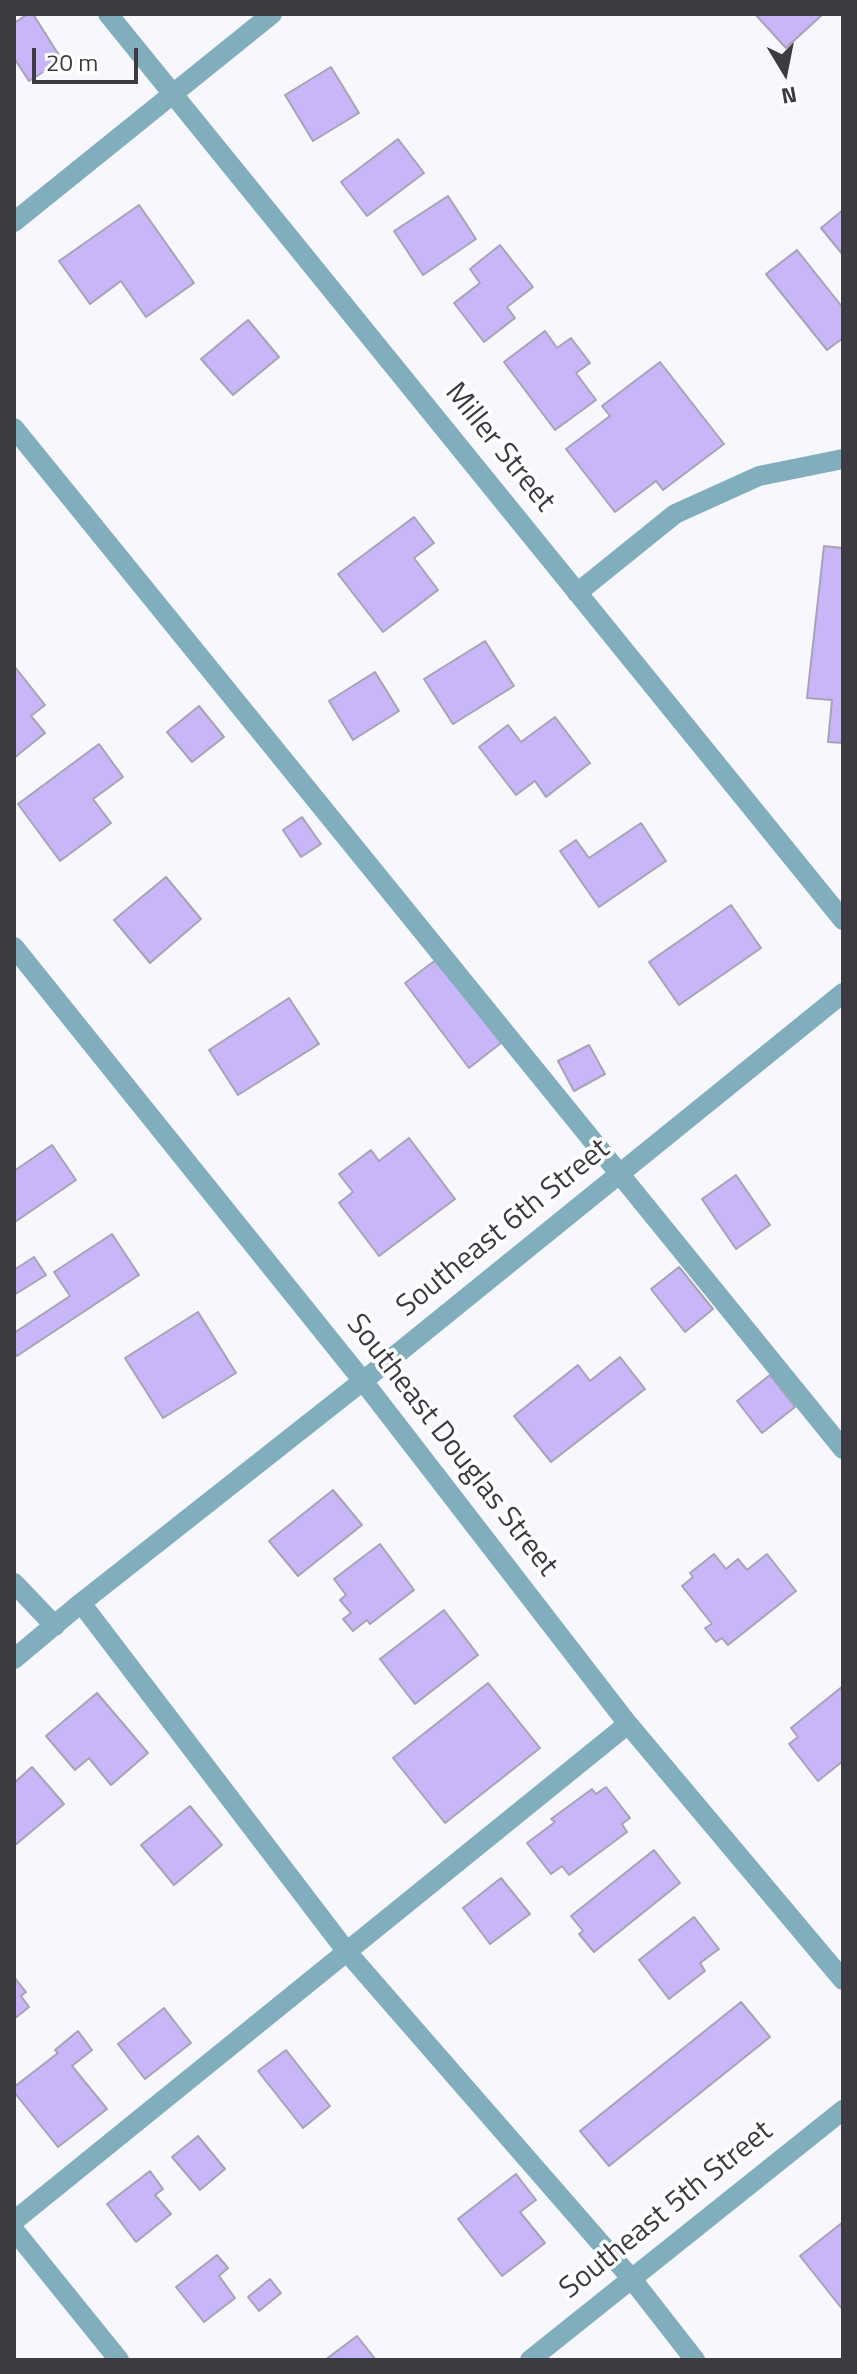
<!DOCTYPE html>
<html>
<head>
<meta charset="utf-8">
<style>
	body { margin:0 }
	#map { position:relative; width:857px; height:2374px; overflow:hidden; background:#f8f7fe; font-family:"Titillium Web",sans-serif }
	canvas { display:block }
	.frame { position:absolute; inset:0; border:16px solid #3c3b42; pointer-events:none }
	.north { position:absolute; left:745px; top:32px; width:80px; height:80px; -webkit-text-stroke:6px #fff; paint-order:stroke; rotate:170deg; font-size:22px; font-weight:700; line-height:32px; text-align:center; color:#3c3b42 }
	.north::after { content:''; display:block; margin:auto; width:28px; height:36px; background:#3c3b42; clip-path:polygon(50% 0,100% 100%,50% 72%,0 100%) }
	.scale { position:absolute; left:32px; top:48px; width:106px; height:36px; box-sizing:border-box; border:4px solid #3c3b42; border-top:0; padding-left:10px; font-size:24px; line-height:28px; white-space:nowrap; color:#3c3b42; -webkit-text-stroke:6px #fff; paint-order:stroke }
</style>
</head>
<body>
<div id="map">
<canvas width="857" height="2374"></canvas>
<div class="frame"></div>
<div class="north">N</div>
<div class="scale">20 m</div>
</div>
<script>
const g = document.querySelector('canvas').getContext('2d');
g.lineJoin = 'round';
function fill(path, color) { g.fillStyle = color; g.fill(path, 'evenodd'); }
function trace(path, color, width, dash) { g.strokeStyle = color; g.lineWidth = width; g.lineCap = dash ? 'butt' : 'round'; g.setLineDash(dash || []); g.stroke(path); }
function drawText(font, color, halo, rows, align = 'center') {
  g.font = font + ' "Titillium Web",sans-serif'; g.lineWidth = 7; g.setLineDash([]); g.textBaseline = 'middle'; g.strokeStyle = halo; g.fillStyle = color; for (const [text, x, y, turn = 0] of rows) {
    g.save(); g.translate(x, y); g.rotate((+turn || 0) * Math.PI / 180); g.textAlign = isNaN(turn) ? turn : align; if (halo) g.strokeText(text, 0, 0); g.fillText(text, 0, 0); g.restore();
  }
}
const building = new Path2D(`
	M28,14H33L62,60L29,81L14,58V23Z
	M755,14H823L786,48Z
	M331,67L359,113L313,141L285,95Z
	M398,139L424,173L367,216L341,182Z
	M448,196L476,239L423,275L394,231Z
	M139,205L194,283L146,317L121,281L90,304L59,261Z
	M843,210V255L821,228Z
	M500,245L533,287L507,307L515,318L484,342L454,303L480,283L470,269Z
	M797,250L843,308V338L827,350L766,274Z
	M248,320L279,357L233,395L201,359Z
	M545,331L557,348L571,338L590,363L576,373L596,400L555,430L504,362Z
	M660,362L724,444L663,490L656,481L615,512L566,449L610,416L602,406Z
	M414,517L434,543L414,558L438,590L383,632L338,574Z
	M824,546L843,548V743L828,742L832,700L807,698Z
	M485,641L514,686L453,724L424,679Z
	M15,667L45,705L31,716L45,733L14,758Z
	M375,672L399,711L353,740L329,701Z
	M199,706L224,737L192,762L167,732Z
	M555,717L590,763L546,797L535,781L516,795L479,747L508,725L521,742Z
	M99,744L123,777L93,799L111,823L60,861L18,804Z
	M302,817L321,844L301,857L283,830Z
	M641,823L666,861L599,907L560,851L576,840L589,858Z
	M166,877L201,919L150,963L114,920Z
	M731,905L761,948L679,1005L649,962Z
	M437,959L501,1043L469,1068L405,983Z
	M289,998L319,1044L238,1095L209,1050Z
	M589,1045L605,1074L574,1091L558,1061Z
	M409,1138L455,1199L379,1256L339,1203L353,1192L339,1174L371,1150L379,1161Z
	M52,1145L76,1180L15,1222L14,1171Z
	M736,1175L770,1225L736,1249L702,1199Z
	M112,1234L139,1275L17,1356L14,1352V1333L70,1296L54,1272Z
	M34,1257L46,1275L14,1295V1270Z
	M679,1267L713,1309L685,1332L651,1289Z
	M198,1312L236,1373L163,1418L125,1358Z
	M620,1357L645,1389L551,1462L514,1416L578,1365L590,1381Z
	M770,1375L795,1407L762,1433L737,1401Z
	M333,1490L362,1525L298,1576L269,1541Z
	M380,1544L414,1590L370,1624L367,1620L353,1631L343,1619L351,1613L340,1600L346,1595L334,1579Z
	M714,1554L726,1569L738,1559L747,1570L767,1554L796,1591L728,1645L722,1638L716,1642L705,1628L712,1624L682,1586L693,1577L690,1573Z
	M444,1610L478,1655L415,1704L380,1659Z
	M488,1683L540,1748L445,1823L393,1758Z
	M843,1686V1761L818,1781L789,1744L798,1737L791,1728Z
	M97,1693L148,1753L111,1785L89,1758L75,1770L46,1736Z
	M32,1767L64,1804L14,1846V1783Z
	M606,1787L630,1818L622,1824L627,1832L569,1875L562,1866L551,1874L527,1843L555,1822L551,1819L592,1789L596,1794Z
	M190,1806L222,1845L174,1885L141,1845Z
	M654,1850L680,1883L594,1952L579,1934L583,1931L571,1916Z
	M501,1878L530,1914L490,1944L463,1908Z
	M694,1917L719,1949L700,1963L705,1971L669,1999L639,1960Z
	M14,1977L26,1992L21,1996L29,2007L14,2019Z
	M741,2002L770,2037L609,2166L580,2131Z
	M164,2008L191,2043L145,2079L118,2044Z
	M78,2031L92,2050L72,2066L107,2109L58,2147L14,2092V2087L58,2053L55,2050Z
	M286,2050L330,2106L303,2128L258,2071Z
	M198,2136L225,2169L200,2190L172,2157Z
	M150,2171L163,2189L155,2195L171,2214L136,2242L107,2204Z
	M516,2174L536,2200L520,2212L545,2243L502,2276L458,2219Z
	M843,2222V2310L800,2256Z
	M217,2255L228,2268L219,2276L235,2298L204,2322L176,2287Z
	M270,2279L281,2293L259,2311L248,2297Z
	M357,2336L376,2360H325Z`);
fill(building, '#c8b6f9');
trace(building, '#a7a3b5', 2);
trace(new Path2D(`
	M108,14L843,920
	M14,222L272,14
	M14,428L843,1449
	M577,593L675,514L759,476L843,459
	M14,947L363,1381L628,1724L843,1980
	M14,1583L55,1626
	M81,1603L347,1952L631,2278L695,2360
	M14,1659L81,1603L397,1354L843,993
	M14,2221L628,1724
	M14,2230L119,2360
	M530,2360L843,2110`), '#81aebd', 20);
drawText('30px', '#3c3b42', '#fff', [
	["Miller Street",499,448,51],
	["Southeast 6th Street",504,1229,-39],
	["Southeast Douglas Street",451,1446,52],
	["Southeast 5th Street",667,2211,-39]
]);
</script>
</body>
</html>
